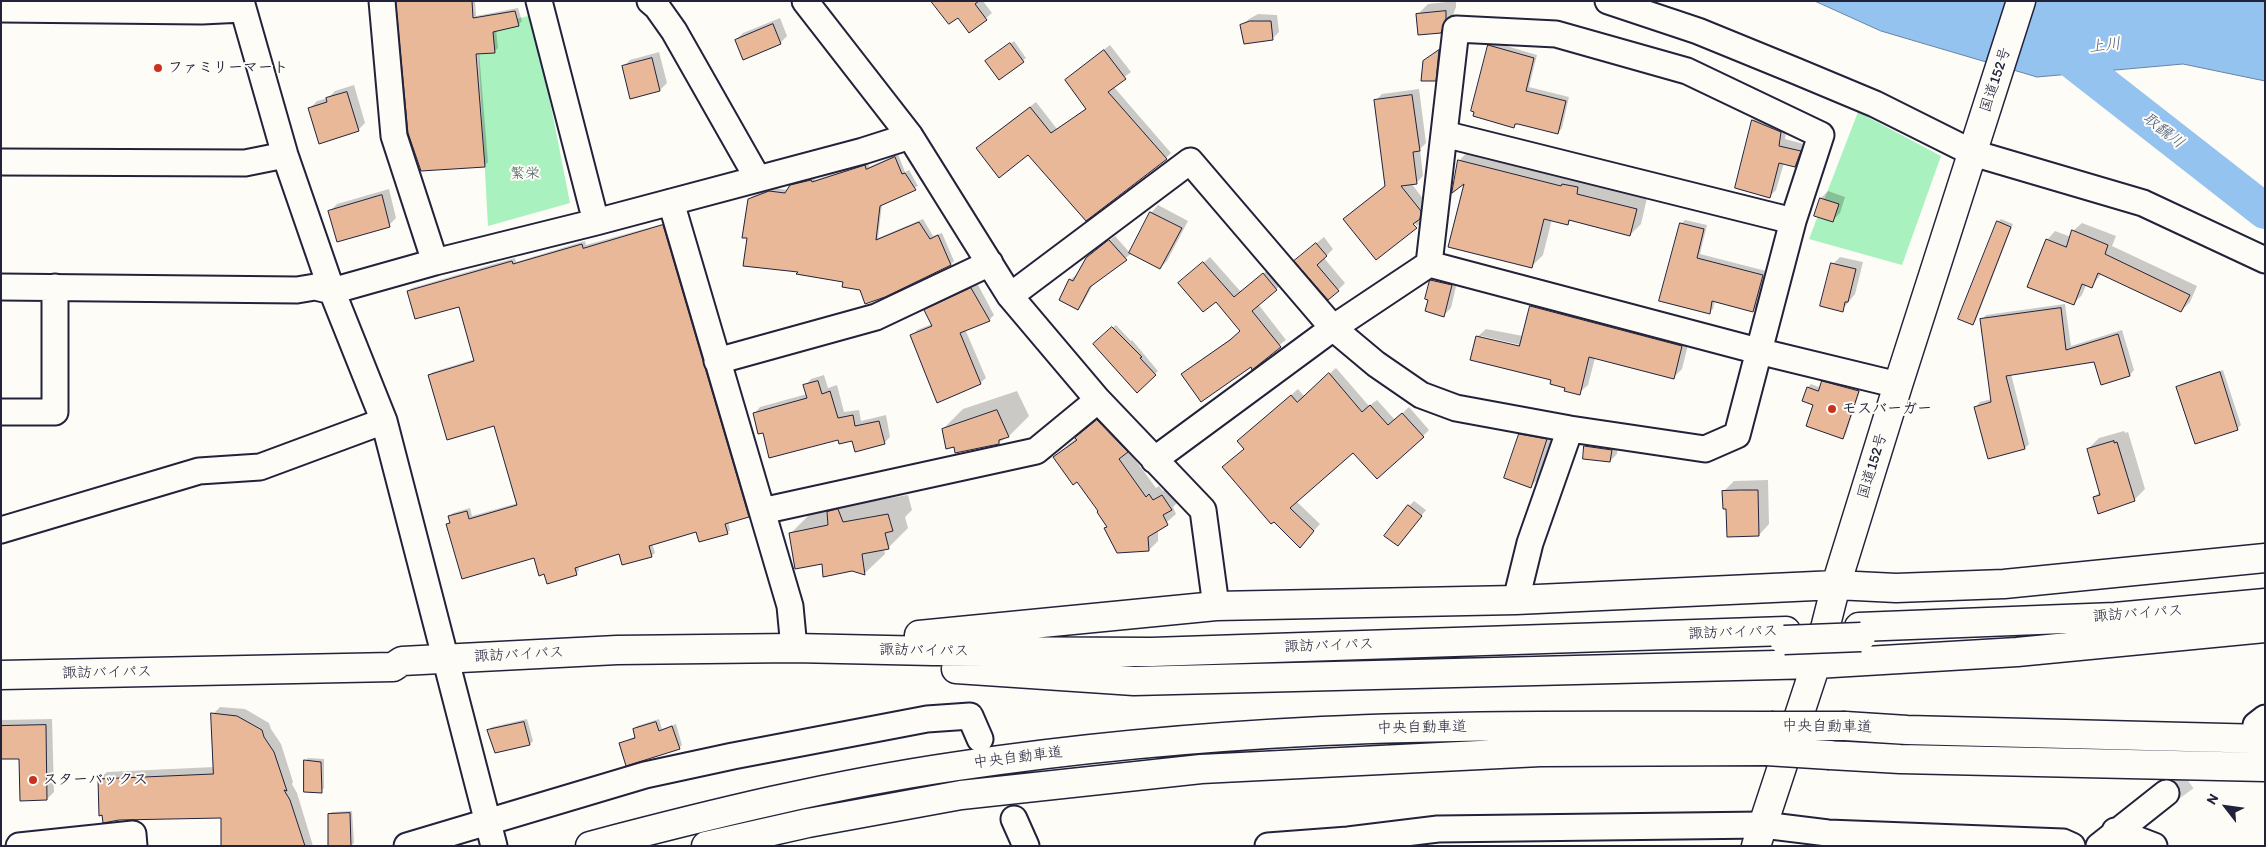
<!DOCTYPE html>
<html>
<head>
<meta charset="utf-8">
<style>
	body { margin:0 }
	#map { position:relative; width:2266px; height:847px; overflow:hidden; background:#fdfcf7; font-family:Itim,sans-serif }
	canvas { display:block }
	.frame { position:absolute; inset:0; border:2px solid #22223b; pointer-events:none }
	.north { position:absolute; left:2201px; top:782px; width:50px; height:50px; -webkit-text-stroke:4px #fdfcf7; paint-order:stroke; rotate:300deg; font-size:14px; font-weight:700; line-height:20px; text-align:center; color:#22223b }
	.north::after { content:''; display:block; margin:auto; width:18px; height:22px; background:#22223b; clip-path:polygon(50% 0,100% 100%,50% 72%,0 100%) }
</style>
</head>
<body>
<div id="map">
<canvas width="2266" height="847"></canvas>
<div class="frame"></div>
<div class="north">N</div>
</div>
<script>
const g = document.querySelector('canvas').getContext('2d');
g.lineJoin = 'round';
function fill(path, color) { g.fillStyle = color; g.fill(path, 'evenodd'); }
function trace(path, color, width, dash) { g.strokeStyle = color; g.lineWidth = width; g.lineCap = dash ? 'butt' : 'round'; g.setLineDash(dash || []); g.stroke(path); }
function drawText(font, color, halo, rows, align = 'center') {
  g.font = font + ' Itim,"Klee One",sans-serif'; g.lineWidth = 4; g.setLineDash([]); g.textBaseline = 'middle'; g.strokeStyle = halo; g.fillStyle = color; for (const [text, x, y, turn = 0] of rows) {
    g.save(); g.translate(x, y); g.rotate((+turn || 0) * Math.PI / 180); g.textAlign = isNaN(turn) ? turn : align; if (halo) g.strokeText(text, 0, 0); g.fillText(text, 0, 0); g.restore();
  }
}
fill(new Path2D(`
	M533,15L570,203L488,226L477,27Z
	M1858,112L1941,156L1902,265L1809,239Z`), '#a9f1be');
const water = new Path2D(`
	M1815,1H2265V81L2183,64L2037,77L1881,31Z`);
fill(water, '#95c3ef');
trace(water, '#6783a7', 1);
fill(new Path2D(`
	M397,1H475L476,16L518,8L522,21L518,25L496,30L498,48L494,52H479L488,162L485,165Z
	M933,1H983L992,13L970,32L958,16Z
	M1456,1V7L1451,21L1441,32L1417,15L1428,4Z
	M1258,14L1277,15L1279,32L1272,39L1241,26L1249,19Z
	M780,18L787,36L780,43L736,40L743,33Z
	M1014,41L1026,58L999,79L990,58Z
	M1493,42L1537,55L1529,87L1569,97L1562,128L1558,133L1517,123L1514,127L1489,46Z
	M1445,44L1442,73L1435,80L1424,62Z
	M1110,45L1131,72L1113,86L1171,153L1166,158L1029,153L983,143L1036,102L1057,129L1087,108L1072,74Z
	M659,52L667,83L660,90L623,67L630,60Z
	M354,85L365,123L358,130L310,108L317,101L328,98L335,91Z
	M1419,89L1426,143L1420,149L1423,176L1416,183H1411L1427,204L1426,210L1420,217L1423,220L1417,226L1410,218L1345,219L1386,185L1375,101L1382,94Z
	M1760,113L1787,125L1785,139L1807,145L1802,159L1795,166L1784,163L1776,190L1769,197L1736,188L1753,120Z
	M1470,149L1589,176L1587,183L1647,198L1641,224L1630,235L1572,219L1568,223L1552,219L1543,255L1531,267L1466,180L1459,161Z
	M898,154L905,172L909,170L918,186L882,204L878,238L923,219L933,236L942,233L954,261L951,264L885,295L861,289L845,281L800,271L748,237L749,200L753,196L773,188L788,190L794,183L814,178L815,180L868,163L869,167Z
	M389,189L396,218L389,225L330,211L337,204Z
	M1828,191L1845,197L1840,213L1833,220L1821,198Z
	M1158,205L1188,221L1167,261L1160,268L1132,253L1094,283L1083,303L1078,308L1070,280L1076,275L1078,276L1087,258L1115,236L1130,253L1152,212Z
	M2001,219L2013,224L1976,320L1972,323L1998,222Z
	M1685,220L1707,225L1700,254L1766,271L1757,307L1753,311L1715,301L1713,309L1709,313L1681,224Z
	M666,223L751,512L748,516L728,521L730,530L727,533L697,530L652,543L655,553L651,556L620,553L578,565L579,570L576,574L545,573L534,557L448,524L451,521L450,516L453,513L470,508L472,516L518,503L495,425L429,375L433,372L475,359L459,306L408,292L412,288L515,258L516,262L585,241L586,245Z
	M2082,223L2116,236L2112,246L2197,286L2190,302L2181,311L2102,273L2091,287L2086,285L2082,295L2073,304L2047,240L2055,231L2071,237L2073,231Z
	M1324,237L1333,249L1324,258L1345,283L1338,290L1303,254Z
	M1210,257L1241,292L1270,268L1282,284L1258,304L1286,340L1251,366L1183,374L1241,331L1216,300L1186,278Z
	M1840,257L1863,262L1855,294L1842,310L1833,264Z
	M1440,273L1458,278L1451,308L1444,315L1427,298L1433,280Z
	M977,283L994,315L989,320L965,329L986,378L980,383L912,336L917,330L932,324L926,310L931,305Z
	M1539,298L1690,337L1682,369L1673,378L1595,358L1588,385L1579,393L1477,337L1486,329L1523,336L1531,306ZM1481,336L1525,346V348L1481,339Z
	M2065,304L2071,346L2122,330L2134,370L2130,375L2102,383L2095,360L2011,374L2029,444L2025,448L1976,407L1980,402L1992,399L1981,320L1986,315Z
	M1116,325L1131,341L1132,340L1158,371L1137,391L1095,344Z
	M1336,368L1369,406L1377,400L1395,420L1409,407L1429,430L1423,436L1353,451L1296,501L1320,524L1306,540L1245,448L1246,434L1298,389L1304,396Z
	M2223,370L2241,425L2238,428L2196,442L2177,387L2181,384Z
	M824,375L828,388L837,385L844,412L859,410L861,421L886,415L890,437L884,443L764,431L754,414L760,407L807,394L805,386L811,379Z
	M1826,379L1861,388L1846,434L1842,437L1815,404L1808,387L1811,384L1821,388Z
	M1017,391L1029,416L1009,436L998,443L955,446L943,429L963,409Z
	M1107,411L1137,442L1128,450L1156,488L1159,486L1163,491L1171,486L1180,500L1173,507L1176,514L1158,530V541L1149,550L1106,528L1108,526L1100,511L1078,480L1054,457Z
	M1527,428L1554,433L1538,479L1531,486L1520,435Z
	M2124,431L2125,433L2128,432L2145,489L2134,500L2094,497L2101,491L2088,449L2099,438Z
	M1592,439L1618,443L1617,454L1610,461L1585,446Z
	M1768,480L1769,524L1759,535L1724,491L1734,481Z
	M858,490L862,503L908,495L912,510L905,517L908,528L888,548L884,549L885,554L865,573L823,562L790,534L810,514L830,510L848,492Z
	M1414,501L1426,510L1403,539L1409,506Z
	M220,707L245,709L269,723L271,729L281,744L293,782L292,784L297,793L313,846H223L222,816L99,779L107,772L214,767L213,714Z
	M52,719L54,792L47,799L20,757L1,758V720Z
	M527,719L533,741L530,744L496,752L489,730L492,727Z
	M659,719L662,729L676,724L682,745L679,748L620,743L636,736L634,729L637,726Z
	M308,758L324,759V788L321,791L305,761Z
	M352,811L354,843L351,846L329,815L332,812Z`), '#0003');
trace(new Path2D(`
	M2060,51L2265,211`), '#95c3ef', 36);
const building = new Path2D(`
	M396,1H472L473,18L515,11L519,26L493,32L495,53L476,54L485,167L421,171L408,133Z
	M931,1H979L975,4L987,20L969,33L958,18L949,24Z
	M1446,11V19L1441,33L1418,35L1416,14Z
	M1250,21H1271L1273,40L1244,44L1240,25Z
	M773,24L781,44L743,60L735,40Z
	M1010,43L1024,62L999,80L985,61Z
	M1488,45L1534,58L1526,91L1566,101L1558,134L1518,124H1515L1514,128L1473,116L1474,112L1471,111Z
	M1104,50L1126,79L1108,92L1167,159L1086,221L1028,155L999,178L976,148L1030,107L1051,133L1086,109L1065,80Z
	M1439,50L1436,81H1421L1423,61Z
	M652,58L660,91L630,99L622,66Z
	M347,92L359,131L319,144L308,108L327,102L326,98Z
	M1412,95L1420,151L1413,152L1417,184L1401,186L1421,211L1420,219L1413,224L1417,228L1376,260L1343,219L1385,186L1374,100Z
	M1752,120L1781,132L1779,146L1801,151L1795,167L1779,163L1770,198L1735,188Z
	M895,157L902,174L905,173L916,190L880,206L876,240L919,222L930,239L938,235L951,265L885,297L865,304L860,290L842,287L843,282L796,274L798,272L743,266L747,238H742L748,199L769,191L785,193L790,185L811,180L812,182L865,165L866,169Z
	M1458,160L1561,186L1562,184L1578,187L1577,194L1637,209L1630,236L1569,220L1568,225L1544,219L1532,268L1448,247L1464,184L1452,193Z
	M382,195L390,227L337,242L328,211Z
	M1820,198L1839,204L1833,222L1814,216Z
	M1150,212L1182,228L1160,269L1129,253Z
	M1997,221L2011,227L1973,325L1958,319Z
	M1680,223L1704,229L1697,258L1763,275L1753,312L1712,301L1710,314L1659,301Z
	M663,225L749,517L725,524L728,534L699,542L696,532L649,546L652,557L622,565L619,554L575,568L577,575L547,584L544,574L539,576L534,558L462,579L446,524L450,523L448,516L467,511L469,519L517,505L494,426L447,440L428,375L474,361L459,307L415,319L407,291L512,261L513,264L582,244L583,248Z
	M2072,230L2108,245L2105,254L2190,295L2181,312L2098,273L2092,288L2082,284L2074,305L2027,287L2046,239L2066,247Z
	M1109,240L1127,260L1090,287L1078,310L1059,300L1069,279L1073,281L1086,258Z
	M1316,243L1327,256L1317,265L1339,291L1328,300L1294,261Z
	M1203,262L1234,297L1263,273L1277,290L1252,311L1281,347L1252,370L1251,367L1201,402L1181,374L1230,340L1240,331L1216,302L1203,312L1178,283Z
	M1831,263L1856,269L1848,302H1845L1843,312L1820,306Z
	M1430,280L1452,285L1444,317L1425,311L1428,300L1425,299Z
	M971,288L990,321L960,333L981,384L937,403L910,335L932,326L924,310Z
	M1530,306L1682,346L1674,379L1589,357L1580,395L1564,391L1565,388L1550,384L1551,380L1470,360L1476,336L1519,346Z
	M2061,308L2066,350L2118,334L2130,376L2101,385L2094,362L2006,376L2025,449L1988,459L1974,407L1991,402L1980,319Z
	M1112,327L1142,357L1140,358L1156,375L1137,393L1093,344Z
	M2220,372L2238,430L2195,444L2176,387Z
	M1329,373L1362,412L1370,405L1388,425L1402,413L1424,437L1377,479L1353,453L1290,508L1314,531L1300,548L1274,522L1271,524L1222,467L1244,449L1237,441L1291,395L1297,402Z
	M818,381L822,394L830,391L838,418L853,415L855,426L879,421L885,444L855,452L852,441L839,444L838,440L769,458L763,433L758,434L753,413L807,398L803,385Z
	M1822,381L1859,391L1843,439L1806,426L1813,405L1802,401L1807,387L1818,391Z
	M997,410L1009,437L999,440V444L955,453L954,447L946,449L942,429Z
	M1097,420L1128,452L1119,459L1146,497L1149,494L1153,500L1162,495L1172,510L1163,515L1168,525L1148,537L1149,551L1117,553L1104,528L1107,527L1097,512L1098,511L1077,482L1073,485L1053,457L1077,440L1075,438Z
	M1519,434L1547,439L1531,488L1504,478Z
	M2114,441V443L2117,442L2135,501L2098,514L2093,497L2100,495L2087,449Z
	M1584,446L1612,450L1610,462L1583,459Z
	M1740,490H1758L1759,536L1727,537L1726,509H1723L1722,491Z
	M1408,505L1422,516L1398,546L1384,536Z
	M838,509L843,522L888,514L893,531L885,533L889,549L862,554L865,575L852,571L823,577L822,564L795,569L789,533L828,525L827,512Z
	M211,713L237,716L262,730L264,737L274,752L287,791L284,790L290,800L305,846H221V818L119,820L103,823L102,815L99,816L98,779L213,774Z
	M524,722L530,745L495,753L487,730Z
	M656,722L659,731L672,726L680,749L626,766L619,743L635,738L633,729Z
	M46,725L47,800L20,801L19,759H1V726Z
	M304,760L321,762L322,793L304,792Z
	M350,813L351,846H328V814Z`);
fill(building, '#e8b899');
trace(building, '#22223b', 1);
trace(new Path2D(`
	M2166,793L2212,759`), '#d1d0d1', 25, [25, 12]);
const minor = new Path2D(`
	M241,1L285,155L332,291L384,421L494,846
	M382,1L394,136L435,262
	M539,1L596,222
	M650,1L657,7L674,31L758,179
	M805,1L910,136L1010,296L1098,400L1203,510L1216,606
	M1608,1L1698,31L1796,71L1875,104L1973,153L2143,203L2265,260
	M1,9L202,11L243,9
	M1444,134L1793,221
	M1,162L245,163L285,155
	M671,202L790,606L794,648
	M1,287L297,290L315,287L332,291L435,262L596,222L863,151L910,136
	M1010,296L1190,161L1333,328L1376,364L1421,395L1456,408L1570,429L1705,449L1737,435L1793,221L1821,135L1687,71L1556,34L1456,29L1429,264
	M717,361L876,317L990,263
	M1,412H55V287
	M1154,460L1333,328L1429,264L1758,351L1898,385
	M762,511L1036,451L1098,400
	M1,530L199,471L260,467L384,421
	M1516,600L1530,543L1570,429
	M2256,725L2265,718
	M1014,819L1026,846
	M2115,831L2154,846
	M19,846L133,834L134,846
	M407,846L645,775L733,756L927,719L970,716L980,739
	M1268,846L1348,840L1438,829L1763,825L1828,833L2063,842L2072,846
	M2099,846L2166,793`);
const highway = new Path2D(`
	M1859,627L2115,617L2265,603
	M919,635L1216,606L1516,600L1836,585L1896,588L2004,584L2265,558
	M956,669L1134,681L1816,664L2017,652L2265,628
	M1,675L393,667L402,661L617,650L794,648L933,651L1152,652L1786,631
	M1845,726L1907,730L2265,739
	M1830,755L1900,759L2265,767
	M590,846C711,814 834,784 958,766C1078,748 1200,737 1322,731C1471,724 1621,726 1771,726
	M706,846L808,823L961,795L1201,769L1540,752L1766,751
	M1756,846L1816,664L1836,585L1898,385L2021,1`);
trace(minor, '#22223b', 29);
trace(highway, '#22223b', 31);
trace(minor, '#fdfcf7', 25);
trace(highway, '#fdfcf7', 28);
const highwayBridge = new Path2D(`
	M1784,640L1861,637
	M1771,726H1845
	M1766,751L1830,755`);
trace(highwayBridge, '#22223b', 31, []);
trace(highwayBridge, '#fdfcf7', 28);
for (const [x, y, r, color] of [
	[158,68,5,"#c8321e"],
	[1832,409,5,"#c8321e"],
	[33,780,5,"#c8321e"]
]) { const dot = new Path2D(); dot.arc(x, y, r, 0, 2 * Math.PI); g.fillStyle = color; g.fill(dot); trace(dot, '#fdfcf7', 2); }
drawText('bold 15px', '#22223b', '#fdfcf7', [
	["ファミリーマート",168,68],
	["モスバーガー",1842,409],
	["スターバックス",43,780]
], 'left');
drawText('15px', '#22223b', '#fdfcf7', [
	["国道152号",1996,80,-72],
	["国道152号",1873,466,-73],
	["諏訪バイパス",2138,614,-4],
	["諏訪バイパス",1733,633,-2],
	["諏訪バイパス",1329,646,-2],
	["諏訪バイパス",924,651,1],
	["諏訪バイパス",519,655,-3],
	["諏訪バイパス",107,673,-1],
	["中央自動車道",1827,727,1],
	["中央自動車道",1422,728,-1],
	["中央自動車道",1018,758,-7]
]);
drawText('15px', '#4a6062', '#fdfcf7', [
	["繁栄",525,174]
]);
drawText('italic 16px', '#4a5a7a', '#fdfcf7', [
	["上川",2105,46,-7],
	["取飜川",2163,131,38]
]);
</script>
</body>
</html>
